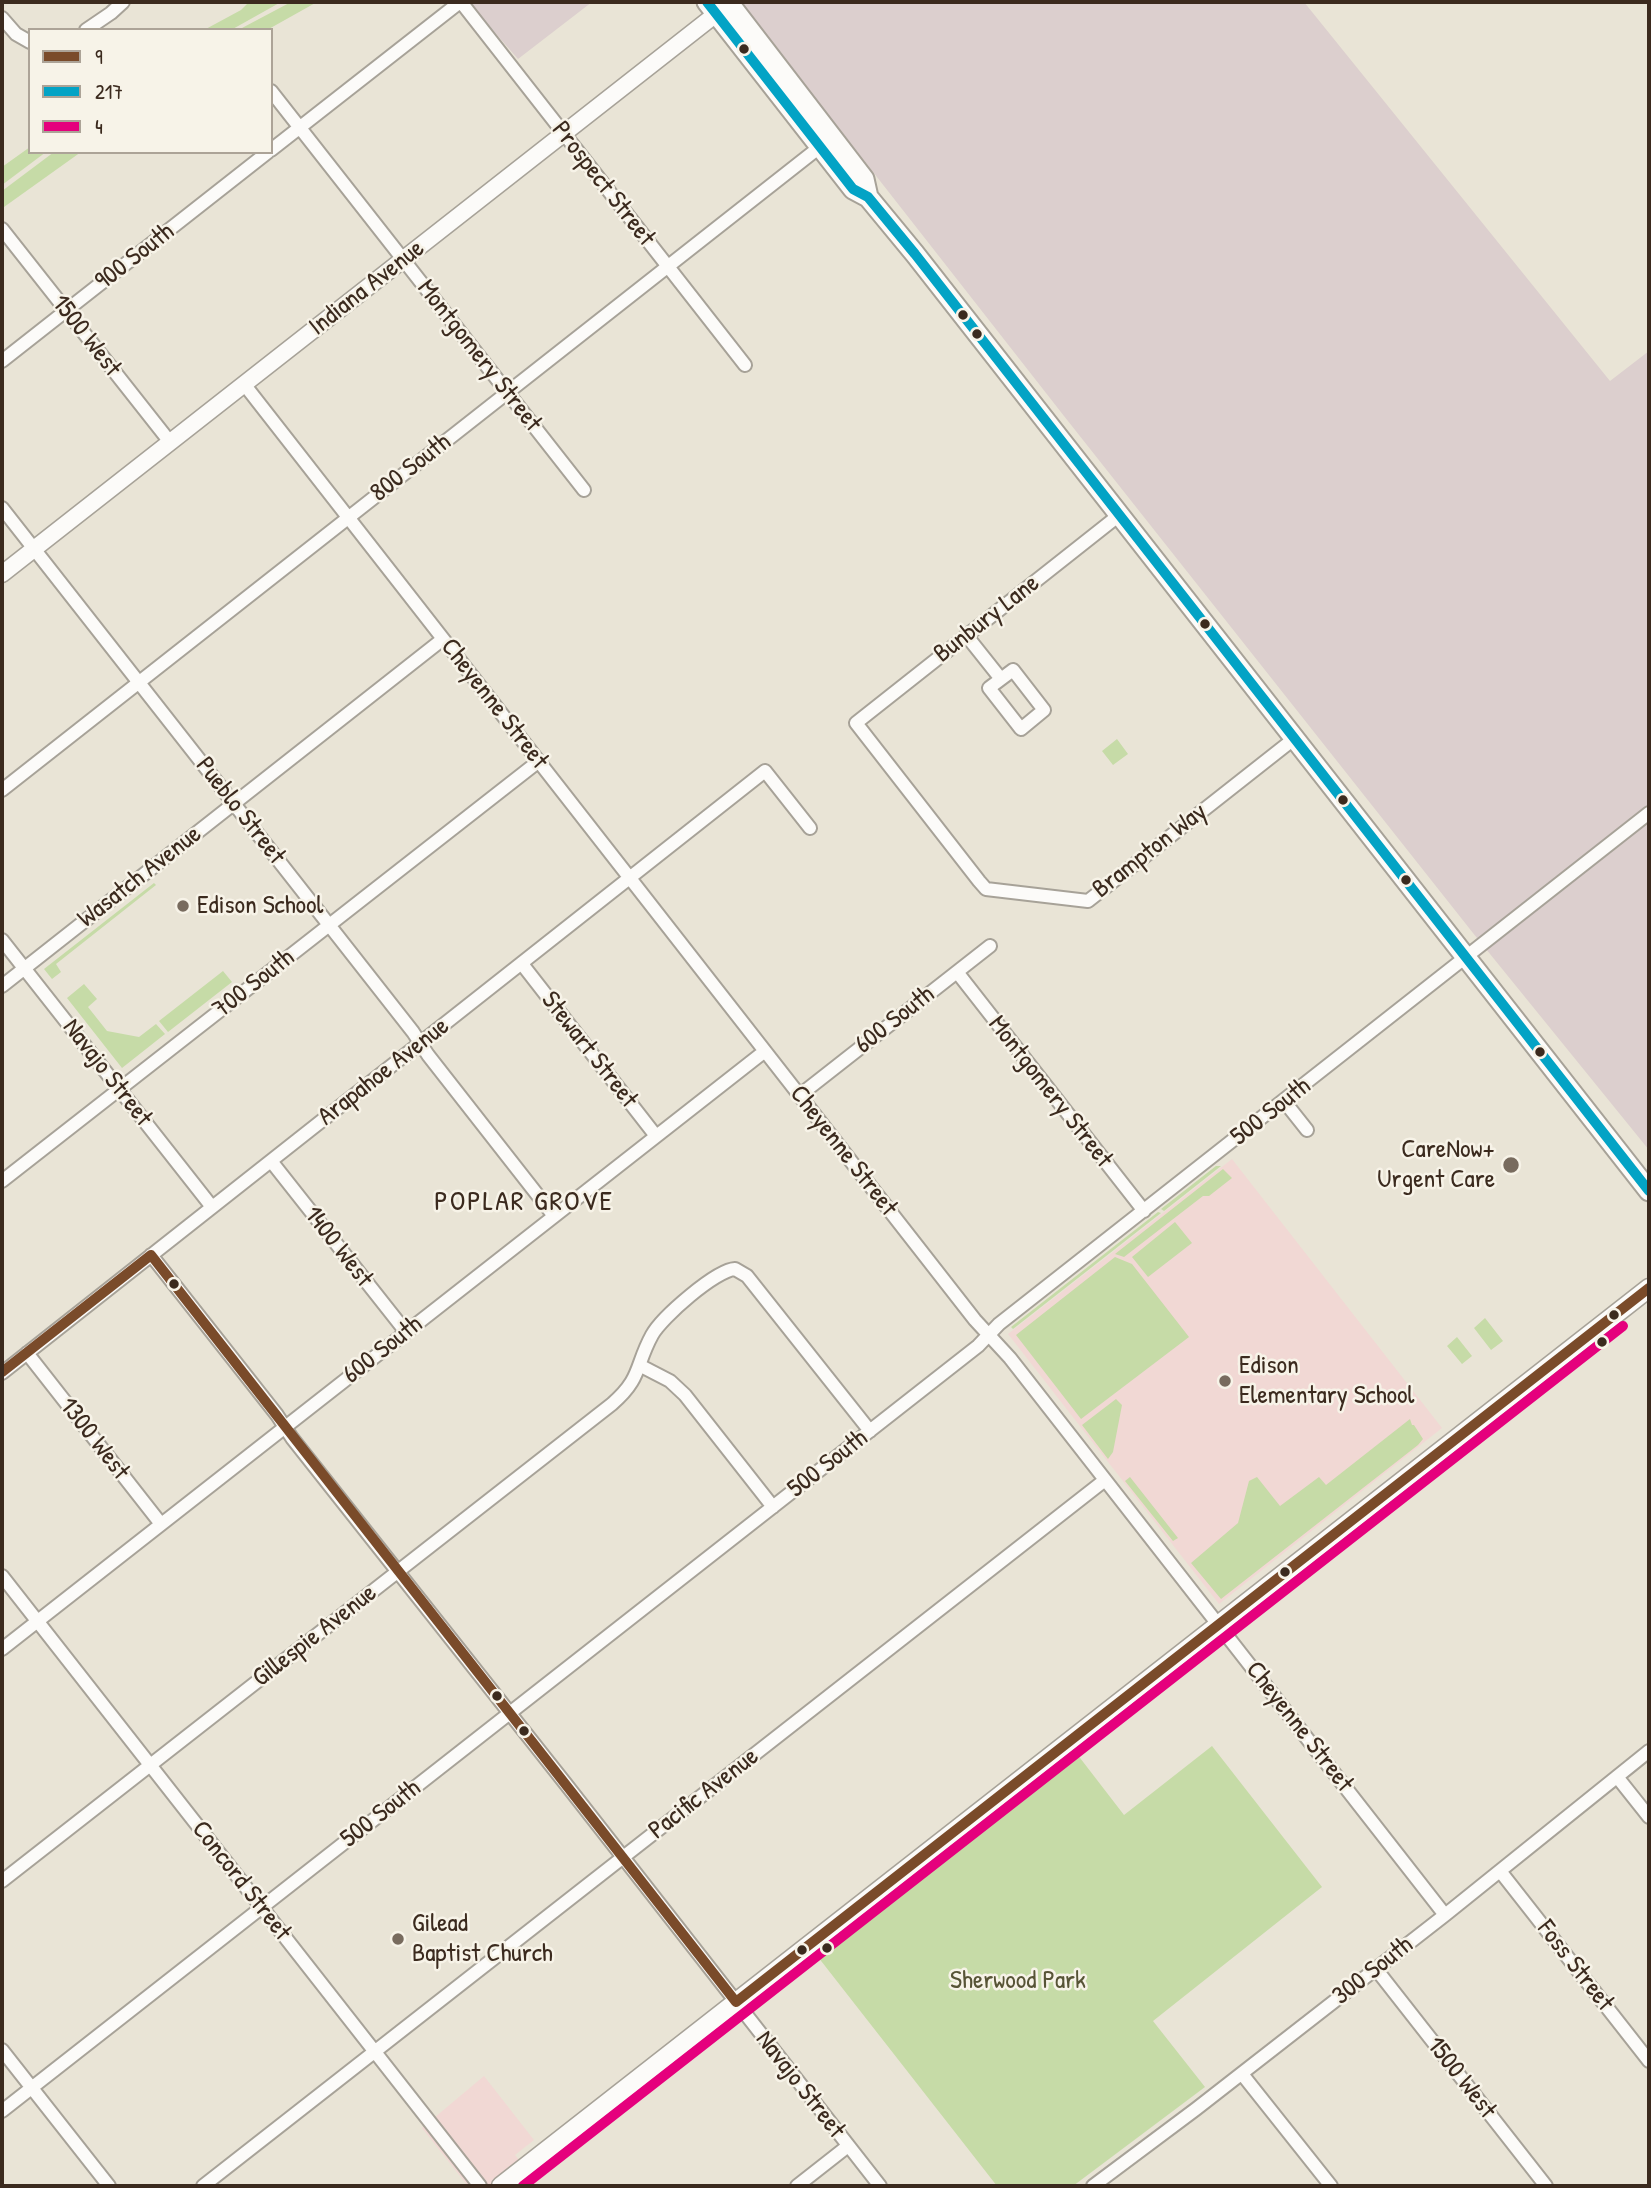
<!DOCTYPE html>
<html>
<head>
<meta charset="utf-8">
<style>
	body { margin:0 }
	#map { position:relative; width:1651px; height:2188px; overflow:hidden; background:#e9e4d6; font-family:"Patrick Hand",sans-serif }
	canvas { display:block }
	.frame { position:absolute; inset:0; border:4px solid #3b2a1e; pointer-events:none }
	.legend { position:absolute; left:28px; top:28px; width:245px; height:126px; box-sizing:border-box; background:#f7f3e8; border:2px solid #aca397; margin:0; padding:9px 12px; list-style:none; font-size:21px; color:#3b2a1e }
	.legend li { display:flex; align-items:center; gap:14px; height:35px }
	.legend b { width:35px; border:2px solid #aca397 }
</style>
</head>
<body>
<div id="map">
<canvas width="1651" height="2188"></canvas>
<div class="frame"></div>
<ul class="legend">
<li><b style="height:9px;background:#7a4b2a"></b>9</li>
<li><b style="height:9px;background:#03a3c5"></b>217</li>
<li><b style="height:9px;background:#e5007d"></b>4</li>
</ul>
</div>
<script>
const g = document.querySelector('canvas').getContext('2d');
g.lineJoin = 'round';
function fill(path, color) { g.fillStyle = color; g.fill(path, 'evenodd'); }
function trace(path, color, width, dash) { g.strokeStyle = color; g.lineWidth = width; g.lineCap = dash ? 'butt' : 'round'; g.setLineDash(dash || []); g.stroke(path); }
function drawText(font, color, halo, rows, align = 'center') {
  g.font = font + ' "Patrick Hand",sans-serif'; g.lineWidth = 5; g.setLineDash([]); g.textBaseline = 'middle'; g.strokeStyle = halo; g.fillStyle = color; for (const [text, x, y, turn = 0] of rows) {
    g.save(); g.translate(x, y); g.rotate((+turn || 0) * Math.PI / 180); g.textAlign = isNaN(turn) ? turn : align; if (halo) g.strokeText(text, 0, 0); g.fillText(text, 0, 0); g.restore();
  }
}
fill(new Path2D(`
	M1232,1159L1442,1428L1219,1604L1008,1334Z
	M484,2076L534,2140L515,2155L540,2186H468L422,2128Z`), '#f1d8d4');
fill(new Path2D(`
	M468,2H592L518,59Z
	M740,2H1304L1610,381L1649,351V1150L1473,933L1064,416Z`), '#dccfce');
fill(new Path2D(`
	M249,2H281L231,30H204L241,10Z
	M291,2H317L267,30L242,28Z
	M30,147V152H46L2,185V167Z
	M54,152H81L4,207L2,204V191Z
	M1117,739L1128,754L1113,765L1102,751Z
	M154,883L156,885L56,964L61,972L52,979L44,969Z
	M223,971L232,982L168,1032L159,1021Z
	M84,984L97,999L88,1007L107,1031L139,1037L156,1024L165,1034L122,1068L67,998Z
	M1216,1166H1221L1164,1211L1161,1209Z
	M1223,1169L1232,1178L1209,1196H1203L1124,1257L1115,1254Z
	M1158,1212L1161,1213L1013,1329L1011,1327Z
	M1175,1222L1192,1243L1148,1277L1132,1257Z
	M1115,1257L1132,1264L1189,1337L1081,1419L1016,1335Z
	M1485,1318L1503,1341L1491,1350L1474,1328Z
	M1457,1337L1472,1356L1462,1364L1447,1346Z
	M1116,1399L1122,1405L1113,1452L1108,1459L1082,1425Z
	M1410,1419L1412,1425H1414L1423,1439L1418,1445L1221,1599L1191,1563L1238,1523L1249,1481L1257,1477L1280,1506L1319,1477L1326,1485Z
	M1130,1477L1178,1538L1173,1541L1125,1481Z
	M1212,1746L1322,1887L1153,2021L1205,2087L1073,2186H997L818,1957L1077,1754L1124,1815Z`), '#c6dba7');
const minor = new Path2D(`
	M461,2L745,365
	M2,18L16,34L30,42
	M86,30L111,13L123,2
	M271,91L584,490
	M271,150L460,2
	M2,229L170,442
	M2,361L268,152
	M244,384L975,1320L1010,1358L1445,1915
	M2,508L413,1032L428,1055L554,1216
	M1118,516L856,723L979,881L986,889L1088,901L1295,738
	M966,635L1001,679L1013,670L1044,710L1021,729L989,688L1001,679
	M2,790L821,146
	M2,940L212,1207
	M522,964L656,1136
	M957,972L1144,1211
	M2,986L443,639
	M800,1095L990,946
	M1284,1101L1307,1130
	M271,1161L406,1332
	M2,1181L539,761
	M151,1255L277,1415L292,1438L565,1783L880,2186
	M27,1353L161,1524
	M641,1366L670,1381L685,1395L773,1507
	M2,1373L765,771L810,828
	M2,1576L480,2186
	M2,1649L765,1051
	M1618,1778L1649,1817
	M1500,1871L1649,2061
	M2,1881L612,1404C642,1378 635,1366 652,1335C662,1317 716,1270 735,1269L747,1276L870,1431
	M1376,1969L1546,2186
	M2,2050L109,2186
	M1242,2074L1331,2186
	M2,2111L978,1346L999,1324L1649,813
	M203,2186L1105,1480
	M797,2186L848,2146
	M1093,2186L1196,2109L1445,1915L1649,1751`);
const tertiary = new Path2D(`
	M2,574L725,7`);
const secondary = new Path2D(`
	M501,2186L1649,1288`);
const primary = new Path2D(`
	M707,2L853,189L868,197L915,254L1649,1191
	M728,2L864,179L868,197`);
trace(minor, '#a7a298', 16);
trace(tertiary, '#a7a298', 19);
trace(secondary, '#a7a298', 21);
trace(primary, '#a7a298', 23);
trace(minor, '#fcfbf9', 12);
trace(tertiary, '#fcfbf9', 16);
trace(secondary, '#fcfbf9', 18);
trace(primary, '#fcfbf9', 19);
trace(new Path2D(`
	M151,1255L736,2002
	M2,1372L151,1255
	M736,2002L1649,1288`), '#7a4b2a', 10);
trace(new Path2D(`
	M707,2L853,189L868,197L915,254L1649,1191`), '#03a3c5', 10);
trace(new Path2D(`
	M523,2186L1623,1326`), '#e5007d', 10);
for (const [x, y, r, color] of [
	[744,49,6,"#3b2a1e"],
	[963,315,6,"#3b2a1e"],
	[977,334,6,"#3b2a1e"],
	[1205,624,6,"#3b2a1e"],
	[1343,800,6,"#3b2a1e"],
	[1406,880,6,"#3b2a1e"],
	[183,906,7,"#786b5e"],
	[1540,1052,6,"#3b2a1e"],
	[1511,1165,9,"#786b5e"],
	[174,1284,6,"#3b2a1e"],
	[1614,1315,6,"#3b2a1e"],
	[1602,1342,6,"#3b2a1e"],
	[1225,1381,7,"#786b5e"],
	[1285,1572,6,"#3b2a1e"],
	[497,1696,6,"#3b2a1e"],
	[524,1731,6,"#3b2a1e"],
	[398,1939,7,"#786b5e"],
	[827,1948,6,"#3b2a1e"],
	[802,1950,6,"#3b2a1e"]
]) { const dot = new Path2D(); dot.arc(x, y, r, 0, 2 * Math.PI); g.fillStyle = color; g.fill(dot); trace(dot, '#f7f3e8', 2.5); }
drawText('26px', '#3b2a1e', '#f7f3e8', [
	["Prospect Street",603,184,52],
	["900 South",135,257,-38],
	["Indiana Avenue",367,288,-38],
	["1500 West",86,336,52],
	["Montgomery Street",479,356,52],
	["800 South",411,468,-38],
	["Bunbury Lane",987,619,-38],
	["Cheyenne Street",494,704,52],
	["Pueblo Street",240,811,52],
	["Brampton Way",1150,851,-38],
	["Wasatch Avenue",140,877,-38],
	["700 South",254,984,-38],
	["600 South",895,1020,-38],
	["Stewart Street",589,1050,52],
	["Arapahoe Avenue",384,1072,-38],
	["Navajo Street",107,1073,52],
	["Montgomery Street",1050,1092,52],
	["500 South",1271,1112,-38],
	["Cheyenne Street",843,1151,52],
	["1400 West",338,1247,52],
	["600 South",383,1350,-38],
	["1300 West",94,1439,52],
	["500 South",828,1464,-38],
	["Gillespie Avenue",315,1636,-38],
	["Cheyenne Street",1299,1727,52],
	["Pacific Avenue",704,1794,-38],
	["500 South",381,1814,-38],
	["Concord Street",241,1881,52],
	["Foss Street",1575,1966,52],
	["300 South",1373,1971,-38],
	["1500 West",1461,2078,52],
	["Navajo Street",800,2085,52]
]);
drawText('26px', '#3b2a1e', '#f7f3e8', [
	["Edison School",197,906],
	["CareNow+",1495,1150,"right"],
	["Urgent Care",1495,1180,"right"],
	["Edison",1239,1366],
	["Elementary School",1239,1396],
	["Gilead",412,1924],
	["Baptist Church",412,1954]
], 'left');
drawText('26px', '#575436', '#f7f3e8', [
	["Sherwood Park",1018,1981]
]);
g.letterSpacing = '2px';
drawText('28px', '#3b2a1e', '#f7f3e8', [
	["POPLAR GROVE",524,1203]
]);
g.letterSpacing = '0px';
</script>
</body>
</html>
